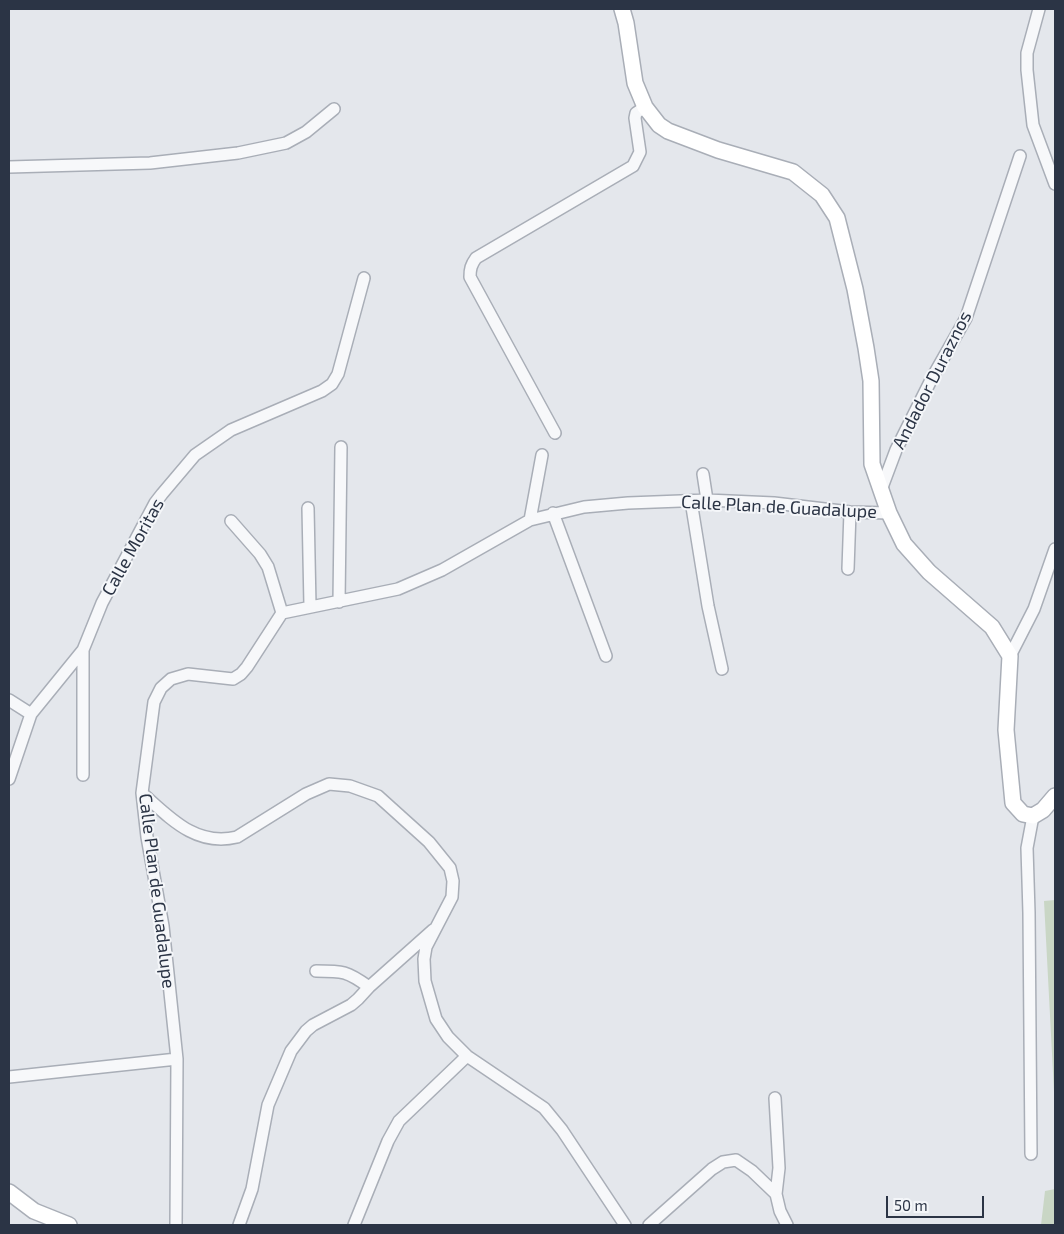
<!DOCTYPE html>
<html>
<head>
<meta charset="utf-8">
<style>
	body { margin:0 }
	#map { position:relative; width:1064px; height:1234px; overflow:hidden; background:#e4e7ec; font-family:"Exo 2",sans-serif }
	canvas { display:block }
	.frame { position:absolute; inset:0; border:10px solid #2b3445; pointer-events:none }
	.scale { position:absolute; left:886px; top:1196px; width:98px; height:22px; box-sizing:border-box; border:2px solid #2b3445; border-top:0; padding-left:6px; font-size:15px; line-height:18px; white-space:nowrap; color:#2b3445; -webkit-text-stroke:4px #f4f6f9; paint-order:stroke }
</style>
</head>
<body>
<div id="map">
<canvas width="1064" height="1234"></canvas>
<div class="frame"></div>
<div class="scale">50 m</div>
</div>
<script>
const g = document.querySelector('canvas').getContext('2d');
g.lineJoin = 'round';
function fill(path, color) { g.fillStyle = color; g.fill(path, 'evenodd'); }
function trace(path, color, width, dash) { g.strokeStyle = color; g.lineWidth = width; g.lineCap = dash ? 'butt' : 'round'; g.setLineDash(dash || []); g.stroke(path); }
function drawText(font, color, halo, rows, align = 'center') {
  g.font = font + ' "Exo 2",sans-serif'; g.lineWidth = 4; g.setLineDash([]); g.textBaseline = 'middle'; g.strokeStyle = halo; g.fillStyle = color; for (const [text, x, y, turn = 0] of rows) {
    g.save(); g.translate(x, y); g.rotate((+turn || 0) * Math.PI / 180); g.textAlign = isNaN(turn) ? turn : align; if (halo) g.strokeText(text, 0, 0); g.fillText(text, 0, 0); g.restore();
  }
}
fill(new Path2D(`
	M1055,900V1093L1054,1092L1044,901Z
	M1055,1189V1225H1041L1045,1191Z`), '#c9d6c5');
const street = new Path2D(`
	M1039,9L1027,53V70L1033,125L1055,184
	M9,167L150,163L238,153L286,143L306,132L334,109
	M555,433L470,277C470,269 471,265 476,258L633,166L640,152L635,118L636,113L645,107
	M703,474L707,500
	M881,490L896,450L932,378L966,318L1020,156
	M691,501L708,606L722,669
	M308,508L310,606
	M553,513L606,656
	M530,520L542,455
	M231,521L260,554L268,567L282,613
	M848,569L850,512
	M339,602L341,447
	M83,650V775
	M1010,656L1034,609L1055,549
	M9,700L31,714
	M9,779L31,714L83,650L102,603L155,503L162,494L195,455L231,430L322,391L332,384L338,374L364,278
	M142,793C170,818 196,847 237,837L306,794L329,784L350,786L378,796L429,842L450,868L453,881L452,897L426,947L424,959L425,981L436,1019L448,1037L467,1056L544,1108L562,1130L625,1225
	M316,971C343,971 347,971 369,987
	M9,1077L177,1059
	M775,1098L779,1168L776,1194L780,1211L787,1225
	M1031,1154L1029,913L1027,848L1033,816
	M176,1225L177,1059L163,926L147,837L142,793L154,702L161,688L171,679L188,674L233,679L241,674L247,667L282,613L398,589L442,570L530,520L584,507L628,503L707,500L774,503L850,512L889,513
	M239,1225L252,1189L268,1105L291,1051L306,1031L313,1025L351,1005L358,999L369,987L433,930
	M354,1225L388,1141L399,1121L467,1056
	M649,1225L712,1169L723,1162L736,1160L752,1171L776,1194`);
const secondary = new Path2D(`
	M622,9L626,23L635,83L645,107L659,125L668,131L718,150L793,172L822,195L837,218L855,289L866,348L871,381L872,464L881,490L889,513L904,544L929,572L992,627L1010,656L1006,730L1013,803L1023,814L1033,816L1043,810L1055,796
	M9,1192L34,1211L69,1225`);
trace(street, '#a9aeb7', 14);
trace(secondary, '#a9aeb7', 18);
trace(street, '#f7f8fa', 11);
trace(secondary, '#fff', 15);
drawText('18px', '#2b3445', '#f4f6f9', [
	["Andador Duraznos",932,380,-63],
	["Calle Plan de Guadalupe",779,507,3],
	["Calle Moritas",133,547,-61],
	["Calle Plan de Guadalupe",157,891,83]
]);
</script>
</body>
</html>
